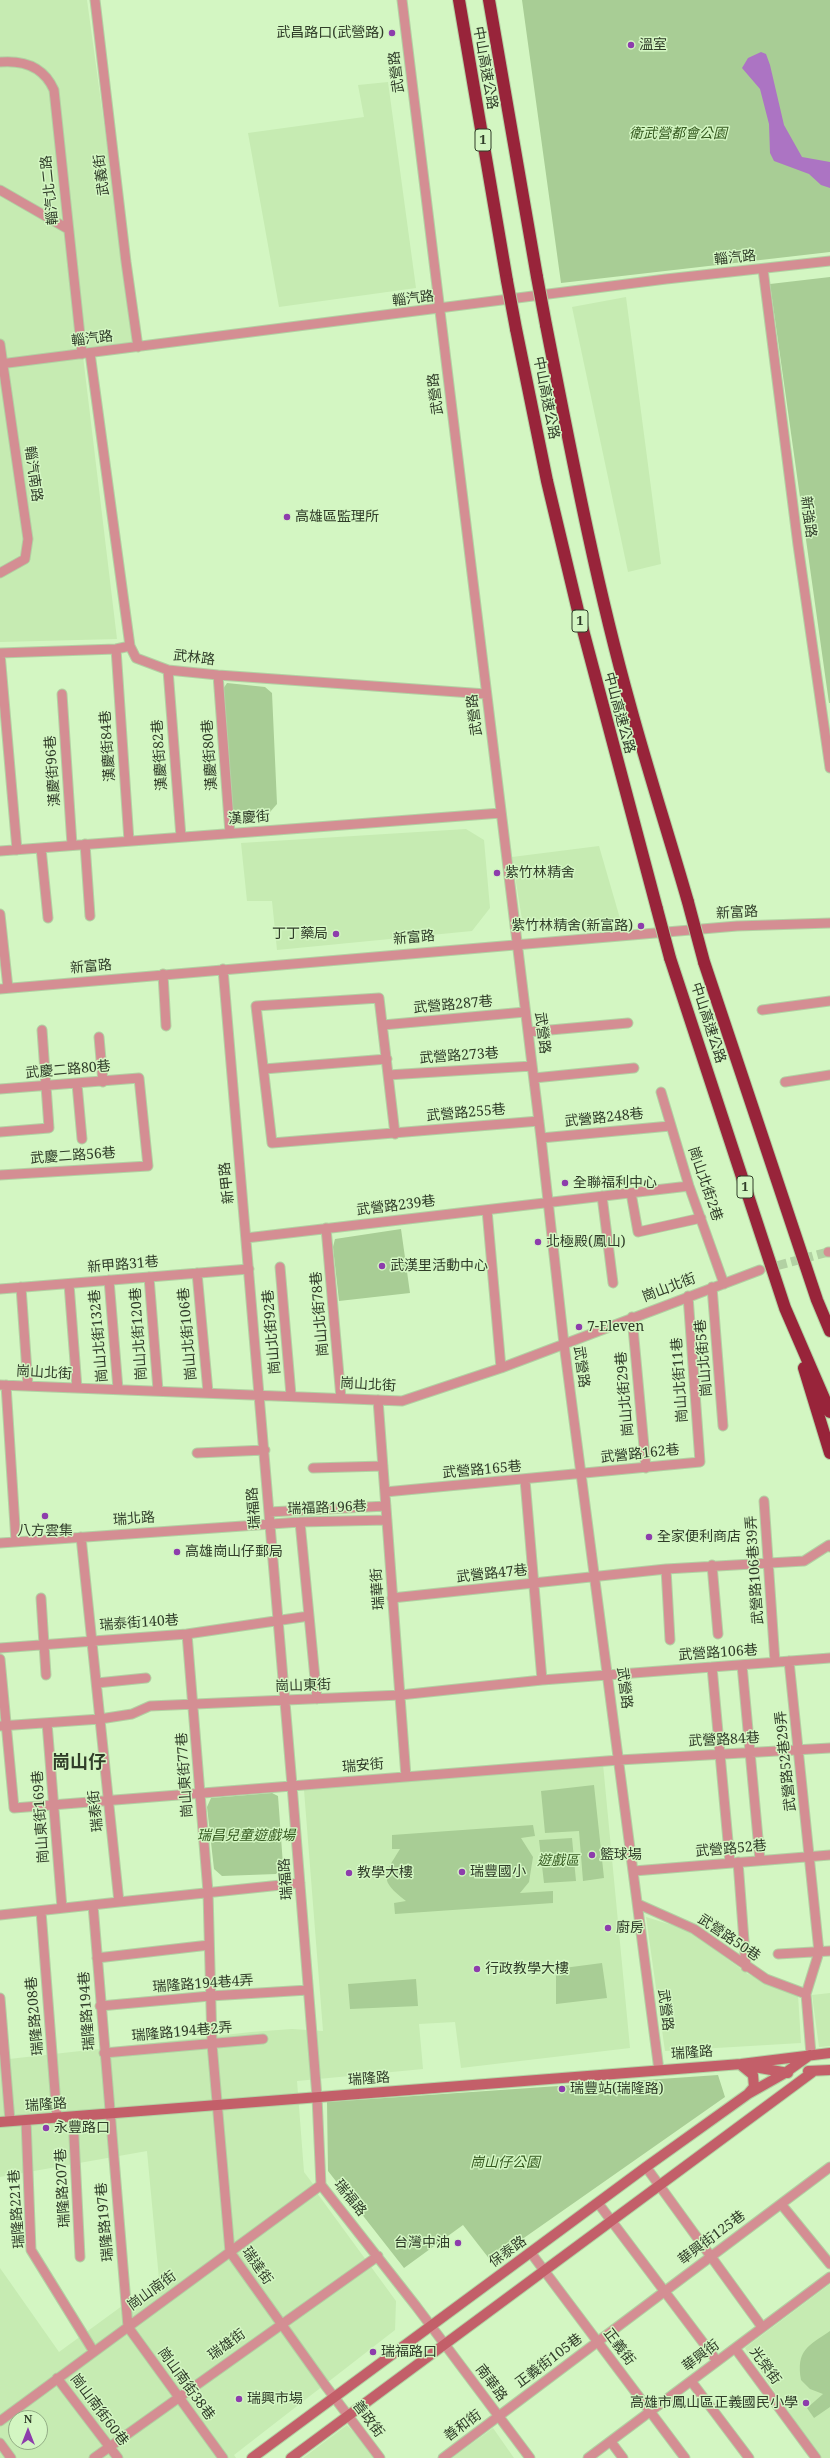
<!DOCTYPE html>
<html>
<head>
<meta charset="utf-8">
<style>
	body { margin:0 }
	#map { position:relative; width:830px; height:2458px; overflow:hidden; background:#d3f6c2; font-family:"Noto Serif",serif }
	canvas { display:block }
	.north { position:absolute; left:8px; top:2410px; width:40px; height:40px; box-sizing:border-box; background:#d3f6c2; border:1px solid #92ac85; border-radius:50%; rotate:0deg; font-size:11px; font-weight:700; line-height:16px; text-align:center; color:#303d29 }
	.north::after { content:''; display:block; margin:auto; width:14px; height:18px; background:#8d3dac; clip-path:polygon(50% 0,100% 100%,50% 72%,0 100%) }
</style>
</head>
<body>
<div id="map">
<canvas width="830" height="2458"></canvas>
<div class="north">N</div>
</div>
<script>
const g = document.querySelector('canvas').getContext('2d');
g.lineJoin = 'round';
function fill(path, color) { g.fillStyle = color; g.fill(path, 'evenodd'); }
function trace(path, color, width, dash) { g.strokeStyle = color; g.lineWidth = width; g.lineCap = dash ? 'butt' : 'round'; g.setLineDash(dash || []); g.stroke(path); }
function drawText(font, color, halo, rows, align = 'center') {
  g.font = font + ' "Noto Serif","Noto Sans TC",serif'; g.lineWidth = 3; g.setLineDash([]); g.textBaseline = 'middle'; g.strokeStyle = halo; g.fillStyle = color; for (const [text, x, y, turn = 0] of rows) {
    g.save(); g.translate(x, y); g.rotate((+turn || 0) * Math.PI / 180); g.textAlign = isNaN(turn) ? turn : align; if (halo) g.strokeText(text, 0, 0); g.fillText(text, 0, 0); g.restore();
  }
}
fill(new Path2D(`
	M0,0H87L134,342L82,348L117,639L0,642Z
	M388,82L416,288L279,307L248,133L364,117L358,85Z
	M626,297L661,564L628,572L572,307Z
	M466,829L484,840L490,908L472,931L277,950L272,901H247L241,843Z
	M599,846L621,922L523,926L512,857Z
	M603,1764L630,2048L461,2068L455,2022L419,2024L423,2069L297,2081L304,2172L319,2192L317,2193L396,2301L395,2330L234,2455L236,2458H0V2268L59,2352L159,2279L147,2151L0,2177V2060L251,2032L292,2029L323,2031L304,1790ZM16,2418H40V2442H16Z
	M646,1917L688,1930L748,1974L798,1995L801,2043L665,2051Z
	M830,1993V2046L819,2047L812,1995Z
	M830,2284V2458H820L745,2348Z
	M347,2425L378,2458H303Z
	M493,2428L514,2458H452Z`), '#c6ebb2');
fill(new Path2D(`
	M522,0H830V252L561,283Z
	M830,277V703H829L770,284Z
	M227,683L265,687L272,693L277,804L270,812L238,814L233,809L223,689Z
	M401,1229L410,1293L339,1301L333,1247L335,1239Z
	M594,1785L604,1878L583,1881L579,1831L545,1833L541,1791Z
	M272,1793L278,1796L283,1865L276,1874L222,1876L214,1869L207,1807L211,1798Z
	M533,1825L535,1836L521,1838L533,1857L529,1882L520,1893L553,1891V1903L395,1914L394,1903L406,1901C379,1880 383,1876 400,1849H392V1835Z
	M572,1838L576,1881L544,1883L539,1840Z
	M602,1963L607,1998L556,2004V1969Z
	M416,1979L418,2006L350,2009L348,1984Z
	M718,2075L725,2097L491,2261L463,2225L404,2268L328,2171L327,2102Z
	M830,2331V2407L814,2418L807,2408L823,2394L810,2389L801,2380C796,2350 808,2346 830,2331Z`), '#a8cd95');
fill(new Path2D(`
	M761,52L766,54L770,65L784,125L802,157L830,162V188L821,185L809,174L774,161L770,153L769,124L760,89L742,68L748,58Z`), '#ac74c3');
trace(new Path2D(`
	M765,1269L828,1252`), '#b2d1a3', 9, [9, 4.5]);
const street = new Path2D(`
	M95,0L126,262L138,347
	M402,0L541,1138L564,1344L659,2070
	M0,62C24,60 44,67 54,90L82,354
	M0,190L68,229
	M763,269L798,545L830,768
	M0,344L28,539L25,559L0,573
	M90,353L130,646L136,658L168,670L218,675L486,694
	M0,364L666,279L830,261
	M116,649L129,841
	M0,653L17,850
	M0,653L116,649L130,646
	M168,670L181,837
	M218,675L230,833
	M62,694L72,845
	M85,844L90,916
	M41,848L48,918
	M0,851L501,813
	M0,914L8,988
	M223,969L292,1785L317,2097L321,2185L416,2306L530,2458
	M163,974L166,1026
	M0,989L737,926L830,923
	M762,1010L830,1001
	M383,1025L525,1012
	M528,1032L628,1023
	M99,1037L103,1082
	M264,1069L387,1059
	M388,1075L532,1066
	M534,1078L634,1068
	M785,1082L830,1075
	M77,1084L82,1139
	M0,1089L139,1078L148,1166L0,1175
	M661,1092L689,1186L724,1284
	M0,1132L49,1128L42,1030
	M395,1134L379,998L256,1006L272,1143L539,1121
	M541,1138L670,1126
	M631,1193L638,1232L701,1218
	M602,1196L613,1283
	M487,1210L501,1368
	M326,1228L341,1398
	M246,1238L689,1186
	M828,1252H830
	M280,1267L291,1395
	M197,1273L208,1392
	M149,1277L158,1390
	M109,1280L118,1389
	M69,1284L77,1388
	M21,1287L28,1386
	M712,1287L723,1426
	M0,1289L249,1269
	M632,1317L646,1468
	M0,1385L402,1401L501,1368L760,1270
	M6,1385L16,1542
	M378,1400L406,1777
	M197,1453L265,1450
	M313,1468L383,1466
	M525,1480L542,1680
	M385,1492L700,1462L688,1296
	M764,1501L775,1662
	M269,1512L386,1506
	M300,1522L317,1699
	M81,1537L119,1902L300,1883
	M0,1543L300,1522L387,1520
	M712,1565L718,1634
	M666,1569L670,1640
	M41,1598L46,1675
	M392,1598L666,1569L804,1561L829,1545L830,1547
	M187,1634L309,1616
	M0,1648L187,1634L208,1892L212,2044L230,2252L325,2385L380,2458
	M0,1659L14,1808L619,1760L830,1748
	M789,1661L819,1952L806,1994L811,2054
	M742,1665L760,1860
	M712,1667L730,1863
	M97,1683L146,1678
	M47,1723L62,1908
	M0,1726L100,1719L132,1714L150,1706L400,1695L542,1680L830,1658
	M738,1862L746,1967
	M634,1871L830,1855
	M638,1904L694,1929L766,1979L806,1994
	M93,1905L128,2327L223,2458
	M41,1911L57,2118
	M0,1915L119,1902
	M778,1954L830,1951
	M97,1958L209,1945
	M0,1998L10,2121
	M100,2006L210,1996L308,1990
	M104,2053L263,2039
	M73,2117L80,2257
	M26,2120L31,2250L94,2352
	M646,2167L762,2327
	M598,2203L717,2361
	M781,2204L830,2264
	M531,2253L685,2458
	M735,2348L816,2458
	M57,2378L118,2458
	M691,2381L749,2458
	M0,2421L321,2185
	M611,2442L623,2458
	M0,2443L11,2458
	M94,2458L378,2256
	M443,2458L830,2167
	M588,2458L830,2277`);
const secondary = new Path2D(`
	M742,2066L753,2075L754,2087L748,2094
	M749,2066L788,2073
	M808,2071L830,2070
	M0,2122L741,2064L830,2053
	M252,2458L646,2167L748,2094L785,2073L810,2055
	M291,2458L814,2071`);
const highway = new Path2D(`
	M459,0L507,281
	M489,0L537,277
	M546,325C571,452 595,580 630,705C648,771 669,836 688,902
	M516,329L547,481L579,615L657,909
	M670,958L785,1308L830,1412
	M704,962L817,1300L830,1331
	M804,1368L830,1453`);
trace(street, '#b2d1a3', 11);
trace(secondary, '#b2d1a3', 12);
trace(highway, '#b2d1a3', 14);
trace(street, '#d48e93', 9);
trace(secondary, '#c35f69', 10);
trace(highway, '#98243a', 12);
const highwayBridge = new Path2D(`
	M537,277L546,325
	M507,281L516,329
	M688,902L704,962
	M657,909L670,958`);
trace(highwayBridge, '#b2d1a3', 14, []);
trace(highwayBridge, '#98243a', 12);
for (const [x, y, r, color] of [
	[392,33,4,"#8d3dac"],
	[631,45,4,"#8d3dac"],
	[287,517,4,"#8d3dac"],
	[497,873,4,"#8d3dac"],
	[641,926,4,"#8d3dac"],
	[336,934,4,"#8d3dac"],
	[565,1183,4,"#8d3dac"],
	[538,1242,4,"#8d3dac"],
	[382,1266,4,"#8d3dac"],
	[579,1327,4,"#8d3dac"],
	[45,1516,4,"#8d3dac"],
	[649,1537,4,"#8d3dac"],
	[177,1552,4,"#8d3dac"],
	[592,1855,4,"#8d3dac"],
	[462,1872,4,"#8d3dac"],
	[349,1873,4,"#8d3dac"],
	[608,1928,4,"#8d3dac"],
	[477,1969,4,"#8d3dac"],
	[562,2089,4,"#8d3dac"],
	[46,2128,4,"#8d3dac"],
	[458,2243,4,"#8d3dac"],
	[373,2352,4,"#8d3dac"],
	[239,2399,4,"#8d3dac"],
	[806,2403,4,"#8d3dac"]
]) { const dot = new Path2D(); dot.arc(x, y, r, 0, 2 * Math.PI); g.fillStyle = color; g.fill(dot); trace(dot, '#d3f6c2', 1.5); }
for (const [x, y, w] of [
	[483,140,16],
	[580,621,16],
	[745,1187,16]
]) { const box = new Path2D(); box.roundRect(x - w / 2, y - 11, w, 22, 3); g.fillStyle = '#d3f6c2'; g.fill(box); trace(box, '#303d29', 1); }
drawText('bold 13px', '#303d29', null, [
	["1",483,140],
	["1",580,621],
	["1",745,1187]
]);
drawText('14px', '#303d29', '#d3f6c2', [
	["武昌路口(武營路)",384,33,"right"],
	["溫室",639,45],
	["高雄區監理所",295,517],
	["紫竹林精舍",505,873],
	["紫竹林精舍(新富路)",633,926,"right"],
	["丁丁藥局",328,934,"right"],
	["全聯福利中心",573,1183],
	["北極殿(鳳山)",546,1242],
	["武漢里活動中心",390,1266],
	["7-Eleven",587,1327],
	["八方雲集",45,1531,"center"],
	["全家便利商店",657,1537],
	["高雄崗山仔郵局",185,1552],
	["籃球場",600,1855],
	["瑞豐國小",470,1872],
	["教學大樓",357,1873],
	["廚房",616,1928],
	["行政教學大樓",485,1969],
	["瑞豐站(瑞隆路)",570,2089],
	["永豐路口",54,2128],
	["台灣中油",450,2243,"right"],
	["瑞福路口",381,2352],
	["瑞興市場",247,2399],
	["高雄市鳳山區正義國民小學",798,2403,"right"]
], 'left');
drawText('14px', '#303d29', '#d3f6c2', [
	["中山高速公路",485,68,80],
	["武營路",397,72,-97],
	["武義街",102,175,-97],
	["輜汽北二路",50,190,-96],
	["輜汽路",735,258,-6],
	["輜汽路",413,299,-7],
	["輜汽路",92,339,-7],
	["武營路",436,394,-97],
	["中山高速公路",546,398,79],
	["輜汽南路",33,474,82],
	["新強路",808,517,82],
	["武林路",194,658,7],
	["中山高速公路",619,713,75],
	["武營路",475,715,-97],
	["漢慶街84巷",108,746,-94],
	["漢慶街82巷",160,755,-94],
	["漢慶街80巷",210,755,-94],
	["漢慶街96巷",53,771,-94],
	["漢慶街",249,818,-4],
	["新富路",737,913,-3],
	["新富路",414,938,-5],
	["新富路",91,967,-5],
	["武營路287巷",453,1005,-5],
	["中山高速公路",708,1023,72],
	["武營路",542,1033,83],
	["武營路273巷",459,1056,-4],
	["武慶二路80巷",68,1070,-5],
	["武營路255巷",466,1113,-5],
	["武營路248巷",604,1118,-6],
	["武慶二路56巷",73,1156,-4],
	["新甲路",227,1183,-96],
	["崗山北街2巷",705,1184,71],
	["武營路239巷",396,1206,-7],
	["新甲路31巷",123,1265,-5],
	["崗山北街",669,1288,-21],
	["崗山北街78巷",320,1314,-95],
	["崗山北街92巷",272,1332,-95],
	["崗山北街120巷",139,1334,-94],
	["崗山北街106巷",188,1334,-95],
	["崗山北街132巷",99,1336,-95],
	["崗山北街5巷",704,1358,-95],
	["武營路",581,1367,82],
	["崗山北街",44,1373,3],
	["崗山北街11巷",680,1380,-94],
	["崗山北街",368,1385,3],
	["崗山北街29巷",625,1394,-95],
	["武營路162巷",640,1454,-6],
	["武營路165巷",482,1470,-5],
	["瑞福路",254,1508,-94],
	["瑞福路196巷",327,1508,-2],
	["瑞北路",134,1519,-4],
	["武營路106巷39弄",755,1570,-94],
	["武營路47巷",492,1574,-6],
	["瑞華街",378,1589,-94],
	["瑞泰街140巷",139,1623,-4],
	["武營路106巷",718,1653,-4],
	["崗山東街",303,1686,-2],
	["武營路",624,1688,83],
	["武營路84巷",724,1740,-3],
	["武營路52巷29弄",786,1761,-96],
	["瑞安街",363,1766,-5],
	["崗山東街77巷",185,1775,-94],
	["瑞泰街",96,1811,-96],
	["崗山東街169巷",41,1817,-94],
	["武營路52巷",731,1849,-5],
	["瑞福路",286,1879,-94],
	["武營路50巷",729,1938,34],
	["瑞隆路194巷4弄",203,1984,-4],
	["武營路",665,2010,83],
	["瑞隆路194巷",87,2011,-94],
	["瑞隆路208巷",35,2016,-95],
	["瑞隆路194巷2弄",182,2032,-5],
	["瑞隆路",692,2053,-4],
	["瑞隆路",369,2079,-4],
	["瑞隆路",46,2105,-4],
	["瑞隆路207巷",63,2188,-93],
	["瑞福路",350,2198,51],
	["瑞隆路221巷",17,2209,-94],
	["瑞隆路197巷",105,2222,-95],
	["華興街125巷",712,2238,-37],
	["保泰路",508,2252,-36],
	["瑞達街",257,2266,55],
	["崗山南街",152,2291,-36],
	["瑞雄街",227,2345,-36],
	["正義街",619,2347,53],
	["華興街",701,2356,-37],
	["正義街105巷",549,2361,-37],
	["光榮街",765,2366,54],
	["南華路",491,2383,53],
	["崗山南街38巷",186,2384,54],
	["崗山南街60巷",99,2410,53],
	["善政街",368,2419,53],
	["善和街",463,2426,-36]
]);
drawText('italic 14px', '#35591f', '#d3f6c2', [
	["衛武營都會公園",678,134],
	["瑞昌兒童遊戲場",246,1836],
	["遊戲區",558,1861],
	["崗山仔公園",505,2163]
]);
drawText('bold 18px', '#303d29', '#d3f6c2', [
	["崗山仔",79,1763]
]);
</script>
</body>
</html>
